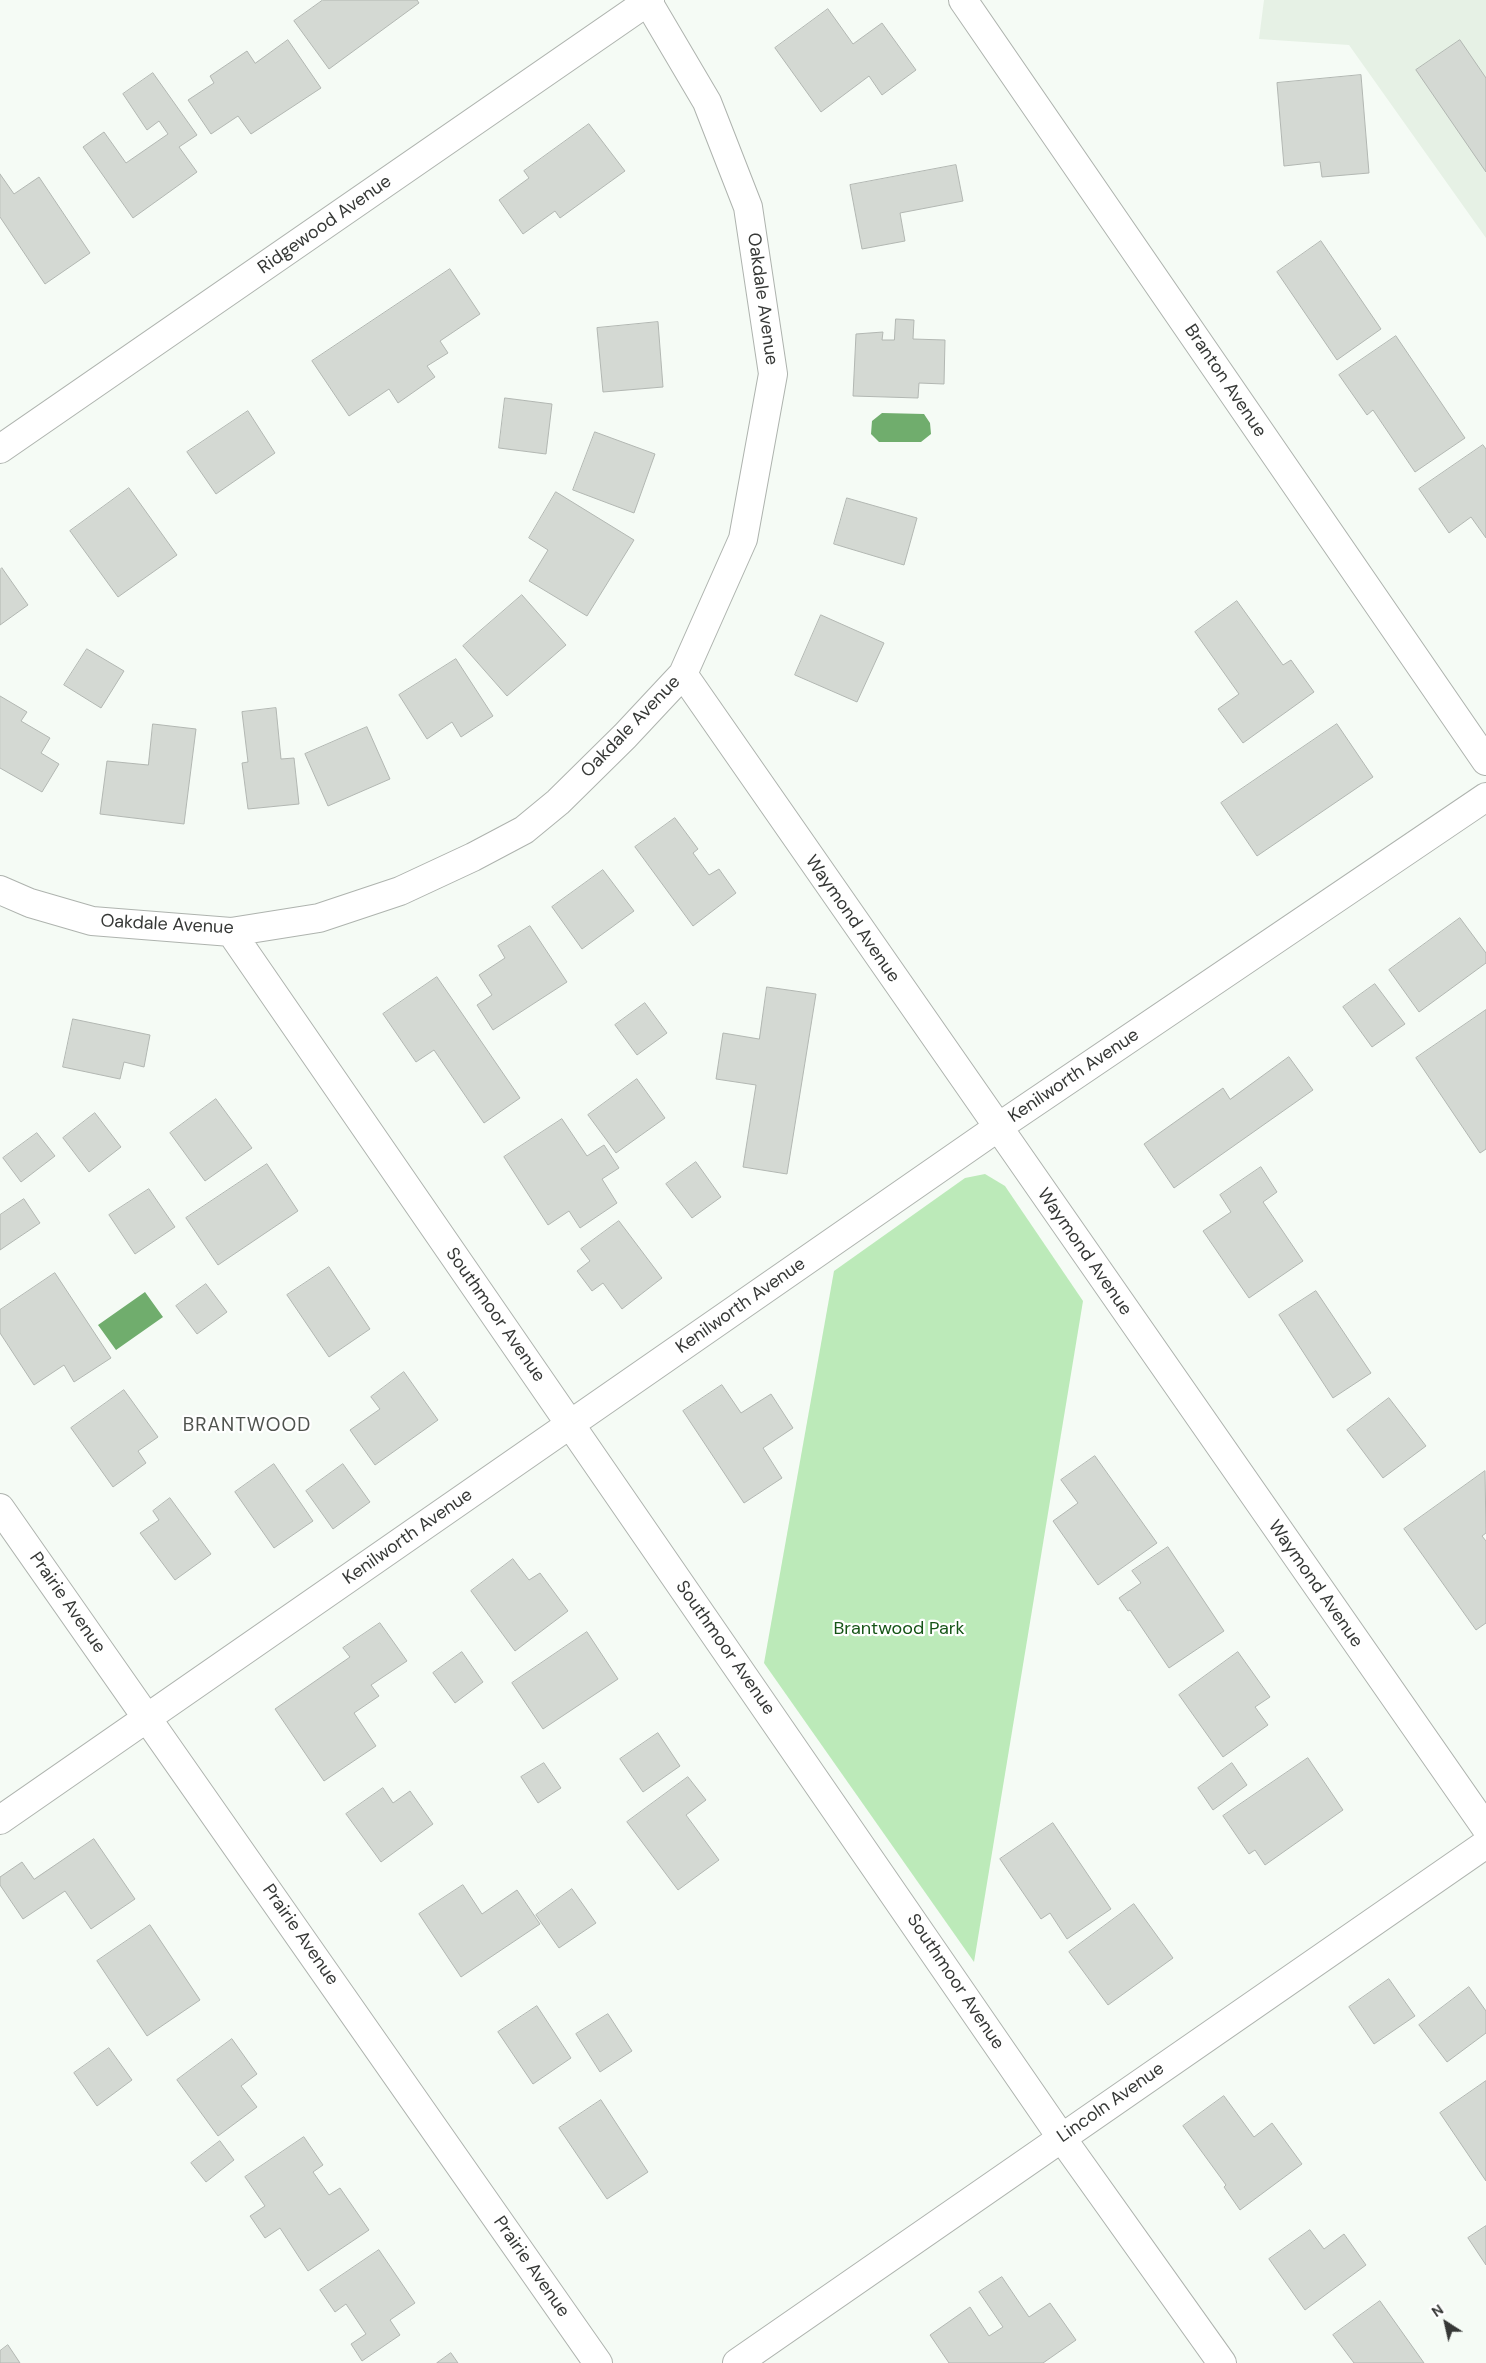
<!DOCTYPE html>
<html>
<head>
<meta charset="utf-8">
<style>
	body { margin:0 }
	#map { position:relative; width:1486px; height:2363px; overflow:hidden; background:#f5fbf5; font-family:"DM Sans",sans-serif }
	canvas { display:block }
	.north { position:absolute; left:1421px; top:2298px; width:50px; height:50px; -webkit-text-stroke:4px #fff; paint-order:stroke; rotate:325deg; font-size:14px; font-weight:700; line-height:20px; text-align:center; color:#363836 }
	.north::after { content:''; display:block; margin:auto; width:18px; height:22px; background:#363836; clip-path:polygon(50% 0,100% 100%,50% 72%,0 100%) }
</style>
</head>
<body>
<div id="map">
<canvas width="1486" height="2363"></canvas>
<div class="north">N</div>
</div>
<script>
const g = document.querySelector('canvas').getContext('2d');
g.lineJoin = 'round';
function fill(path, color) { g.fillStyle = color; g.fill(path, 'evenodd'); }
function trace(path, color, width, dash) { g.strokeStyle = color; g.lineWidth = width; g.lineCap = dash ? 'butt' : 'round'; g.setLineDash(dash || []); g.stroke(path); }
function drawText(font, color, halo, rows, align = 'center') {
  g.font = font + ' "DM Sans",sans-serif'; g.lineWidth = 4.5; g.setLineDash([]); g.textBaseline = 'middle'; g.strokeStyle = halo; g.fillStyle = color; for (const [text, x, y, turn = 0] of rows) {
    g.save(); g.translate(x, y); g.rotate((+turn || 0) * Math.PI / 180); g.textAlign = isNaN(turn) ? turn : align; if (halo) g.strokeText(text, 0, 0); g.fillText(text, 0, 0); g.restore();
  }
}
fill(new Path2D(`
	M1264,0H1486V238L1349,45L1259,39Z`), '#e6f1e5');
fill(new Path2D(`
	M985,1174L1005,1186L1083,1301L974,1962L764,1663L834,1271L965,1178Z`), '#bceab9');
fill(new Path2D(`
	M882,413L924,414L930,423L931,434L921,442H879L871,434L872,421Z
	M145,1292L163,1317L116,1350L98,1325Z`), '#70ad6d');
const building = new Path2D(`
	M323,0H417L419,3L329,69L294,21Z
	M828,9L853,44L882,23L916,70L882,95L869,76L821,112L775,48Z
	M288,40L321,88L251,134L238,116L211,134L188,100L214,83L210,76L247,51L255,63Z
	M1460,40L1486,78V172L1416,70Z
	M153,73L197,135L179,147L197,172L133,218L83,147L104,132L126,163L168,134L159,121L147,130L123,94Z
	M1361,75L1369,173L1322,177L1320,162L1284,166L1277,83Z
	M589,124L625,171L560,218L555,211L523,234L499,200L529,178L524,171Z
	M956,165L963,201L900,213L905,241L862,249L850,185Z
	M0,174L14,194L39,177L90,253L45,284L0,217Z
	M1321,241L1381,329L1337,360L1277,272Z
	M450,269L480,314L440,341L448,353L427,366L435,377L398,403L389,389L349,416L312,361Z
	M896,319L914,320L913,339L945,340L944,384L919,383L918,398L853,396L856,334L883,332L882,340H894Z
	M658,322L663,387L603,392L597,328Z
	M1396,336L1465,438L1415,472L1373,410L1367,415L1339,375Z
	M505,398L552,404L546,454L499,448Z
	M248,411L275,453L216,494L187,452Z
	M595,432L655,454L634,513L573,490Z
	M1483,445L1486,449V538L1471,517L1449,533L1419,489Z
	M129,488L177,555L118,597L70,531Z
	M556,492L634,540L587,616L529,581L548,550L529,538Z
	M847,498L917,518L904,565L834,544Z
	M2,568L28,605L0,625V570Z
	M522,595L566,645L507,696L463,646Z
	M1237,601L1283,665L1291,660L1314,692L1243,743L1218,709L1239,694L1195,632Z
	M821,615L884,643L857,702L795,675Z
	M87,649L124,671L101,708L64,685Z
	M456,659L493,716L461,737L452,722L427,739L399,695Z
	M0,696L27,712L21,721L50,738L41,753L59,764L42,792L0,768Z
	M276,708L281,759L294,758L299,804L248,809L242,763L248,762L242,712Z
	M153,724L196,729L184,824L100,814L107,761L148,765Z
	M1337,724L1373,777L1257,856L1221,803Z
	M367,727L390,779L328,806L305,754Z
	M675,818L698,849L693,853L709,875L719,869L736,893L693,926L635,847Z
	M603,870L634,911L582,949L552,907Z
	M1460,918L1486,953V963L1419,1012L1389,970Z
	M530,926L567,982L493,1030L477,1005L492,995L479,975L505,958L498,946Z
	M437,977L520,1098L484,1123L434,1050L416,1062L383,1014Z
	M1375,984L1405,1024L1372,1047L1343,1007Z
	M767,987L816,994L787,1174L743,1167L756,1085L716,1079L723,1033L759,1039Z
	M645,1003L667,1033L637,1055L615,1025Z
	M1486,1010V1149L1480,1153L1416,1058Z
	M73,1019L150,1035L144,1067L124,1062L120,1079L63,1067Z
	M1289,1057L1313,1090L1174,1188L1144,1144L1223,1088L1230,1099Z
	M637,1079L665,1118L616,1153L588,1115Z
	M216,1099L252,1148L205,1181L170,1133Z
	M95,1113L121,1147L89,1172L63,1138Z
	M562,1119L587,1156L604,1145L619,1168L602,1179L617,1203L580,1228L569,1211L548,1225L504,1157Z
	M37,1133L55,1156L21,1182L3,1158Z
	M696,1162L721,1197L692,1218L666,1184Z
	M267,1164L298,1211L218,1265L186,1218Z
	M1261,1167L1277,1192L1263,1202L1303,1261L1249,1298L1203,1231L1231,1212L1220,1195Z
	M149,1189L175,1227L135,1254L109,1215Z
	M24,1199L40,1223L0,1250V1215Z
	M619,1221L662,1278L622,1309L603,1283L592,1291L577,1271L590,1261L581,1249Z
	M329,1267L370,1329L329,1357L287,1295Z
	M55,1273L111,1358L74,1382L64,1365L34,1385L0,1333V1310Z
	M206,1284L227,1312L197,1334L176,1306Z
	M1316,1291L1371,1373L1333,1398L1279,1315Z
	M404,1372L438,1420L375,1465L350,1430L380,1409L371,1397Z
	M722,1385L741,1413L771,1394L793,1428L763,1448L782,1478L744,1503L683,1411Z
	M124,1390L158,1437L138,1451L146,1463L113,1487L71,1428Z
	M1389,1398L1426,1446L1383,1478L1347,1430Z
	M1095,1456L1157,1543L1098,1585L1053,1521L1078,1503L1061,1480Z
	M274,1464L313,1521L274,1548L235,1492Z
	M343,1464L370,1502L333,1529L306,1491Z
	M1485,1471L1486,1533L1482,1536L1486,1541V1623L1476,1630L1404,1529Z
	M170,1498L211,1554L175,1580L140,1533L159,1520L153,1511Z
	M1168,1547L1224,1631L1169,1668L1130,1610L1128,1611L1119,1598L1141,1583L1132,1571Z
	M513,1559L529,1580L540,1573L568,1611L515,1651L471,1591Z
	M380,1623L407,1661L371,1685L379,1696L354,1713L376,1746L324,1781L275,1709L350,1657L343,1648Z
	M587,1632L618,1679L543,1729L512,1683Z
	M462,1652L483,1682L455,1703L433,1673Z
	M1238,1652L1270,1697L1255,1707L1268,1725L1223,1757L1179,1695Z
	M658,1733L680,1766L643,1792L620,1759Z
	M1308,1758L1343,1810L1265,1865L1255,1850L1249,1854L1223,1816Z
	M544,1763L561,1788L538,1803L521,1777Z
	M1232,1763L1247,1785L1213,1810L1198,1788Z
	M688,1777L706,1800L686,1815L719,1860L678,1890L627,1822Z
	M383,1788L393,1803L410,1791L433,1824L381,1862L346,1814Z
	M1053,1823L1111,1909L1067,1939L1050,1913L1041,1919L1000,1859Z
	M94,1839L135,1899L91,1929L65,1891L23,1919L0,1885V1877L22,1862L34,1879Z
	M463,1885L482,1914L517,1890L540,1924L461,1977L419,1914Z
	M572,1889L596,1923L559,1948L536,1915Z
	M1134,1904L1173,1958L1108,2005L1069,1952Z
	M150,1925L200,2000L147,2036L97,1961Z
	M1389,1979L1415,2016L1374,2044L1349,2007Z
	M1469,1987L1486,2011V2033L1447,2062L1419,2025Z
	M537,2006L571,2058L533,2084L498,2032Z
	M608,2014L632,2051L600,2072L576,2034Z
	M232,2039L257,2074L241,2086L257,2107L218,2136L177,2080Z
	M109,2048L132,2080L97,2106L74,2073Z
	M1486,2081V2181L1440,2113Z
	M1224,2096L1254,2137L1272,2123L1302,2164L1240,2210L1224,2187L1226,2185L1183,2126Z
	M601,2100L648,2172L607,2199L559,2128Z
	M304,2137L323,2165L313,2172L329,2195L340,2188L369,2230L308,2271L280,2228L265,2238L250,2216L265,2206L245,2177Z
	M220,2141L234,2160L206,2182L191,2163Z
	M1486,2226V2265L1468,2238Z
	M1310,2230L1324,2249L1344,2234L1366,2265L1305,2310L1269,2259Z
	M379,2250L415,2303L390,2320L400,2335L362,2361L351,2344L366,2334L346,2304L335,2312L320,2290Z
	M1002,2277L1029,2317L1050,2303L1076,2340L1043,2363H949L930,2335L970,2307L989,2336L1003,2327L979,2292Z
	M1380,2301L1424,2363H1354L1333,2335Z
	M8,2345L20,2363H0V2351Z
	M451,2353L458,2363H437Z`);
fill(building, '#d4d9d3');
trace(building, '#b2b7b2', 1);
const minor = new Path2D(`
	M963,0L1486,761
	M0,449L650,0
	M683,674L1486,1828
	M0,890L30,903L92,921L231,932L319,918L400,891L473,857L524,830L558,802L625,736L683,674L743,539L773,374L748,207L707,102L648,2
	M231,932L1061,2137L1222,2363
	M0,1508L598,2363
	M0,1820L997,1128L1486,797
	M737,2363L1486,1844`);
trace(minor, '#aeb3ae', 30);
trace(minor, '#fff', 28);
drawText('18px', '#363836', '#fff', [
	["Ridgewood Avenue",325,225,-35],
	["Oakdale Avenue",762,299,82],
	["Branton Avenue",1225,381,56],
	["Oakdale Avenue",631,727,-46],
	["Waymond Avenue",852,919,55],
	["Oakdale Avenue",167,925,3],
	["Kenilworth Avenue",1074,1076,-34],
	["Waymond Avenue",1084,1252,55],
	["Kenilworth Avenue",741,1306,-35],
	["Southmoor Avenue",495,1315,55],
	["Kenilworth Avenue",408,1537,-35],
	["Waymond Avenue",1315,1584,55],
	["Prairie Avenue",67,1603,55],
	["Southmoor Avenue",725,1648,55],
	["Prairie Avenue",300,1935,55],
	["Southmoor Avenue",955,1982,56],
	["Lincoln Avenue",1111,2103,-35],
	["Prairie Avenue",531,2267,55]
]);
drawText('18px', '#155416', '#fff', [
	["Brantwood Park",899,1629]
]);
g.letterSpacing = '1px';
drawText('19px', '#4f534e', '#fff', [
	["BRANTWOOD",247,1426]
]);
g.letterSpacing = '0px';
</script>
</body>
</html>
